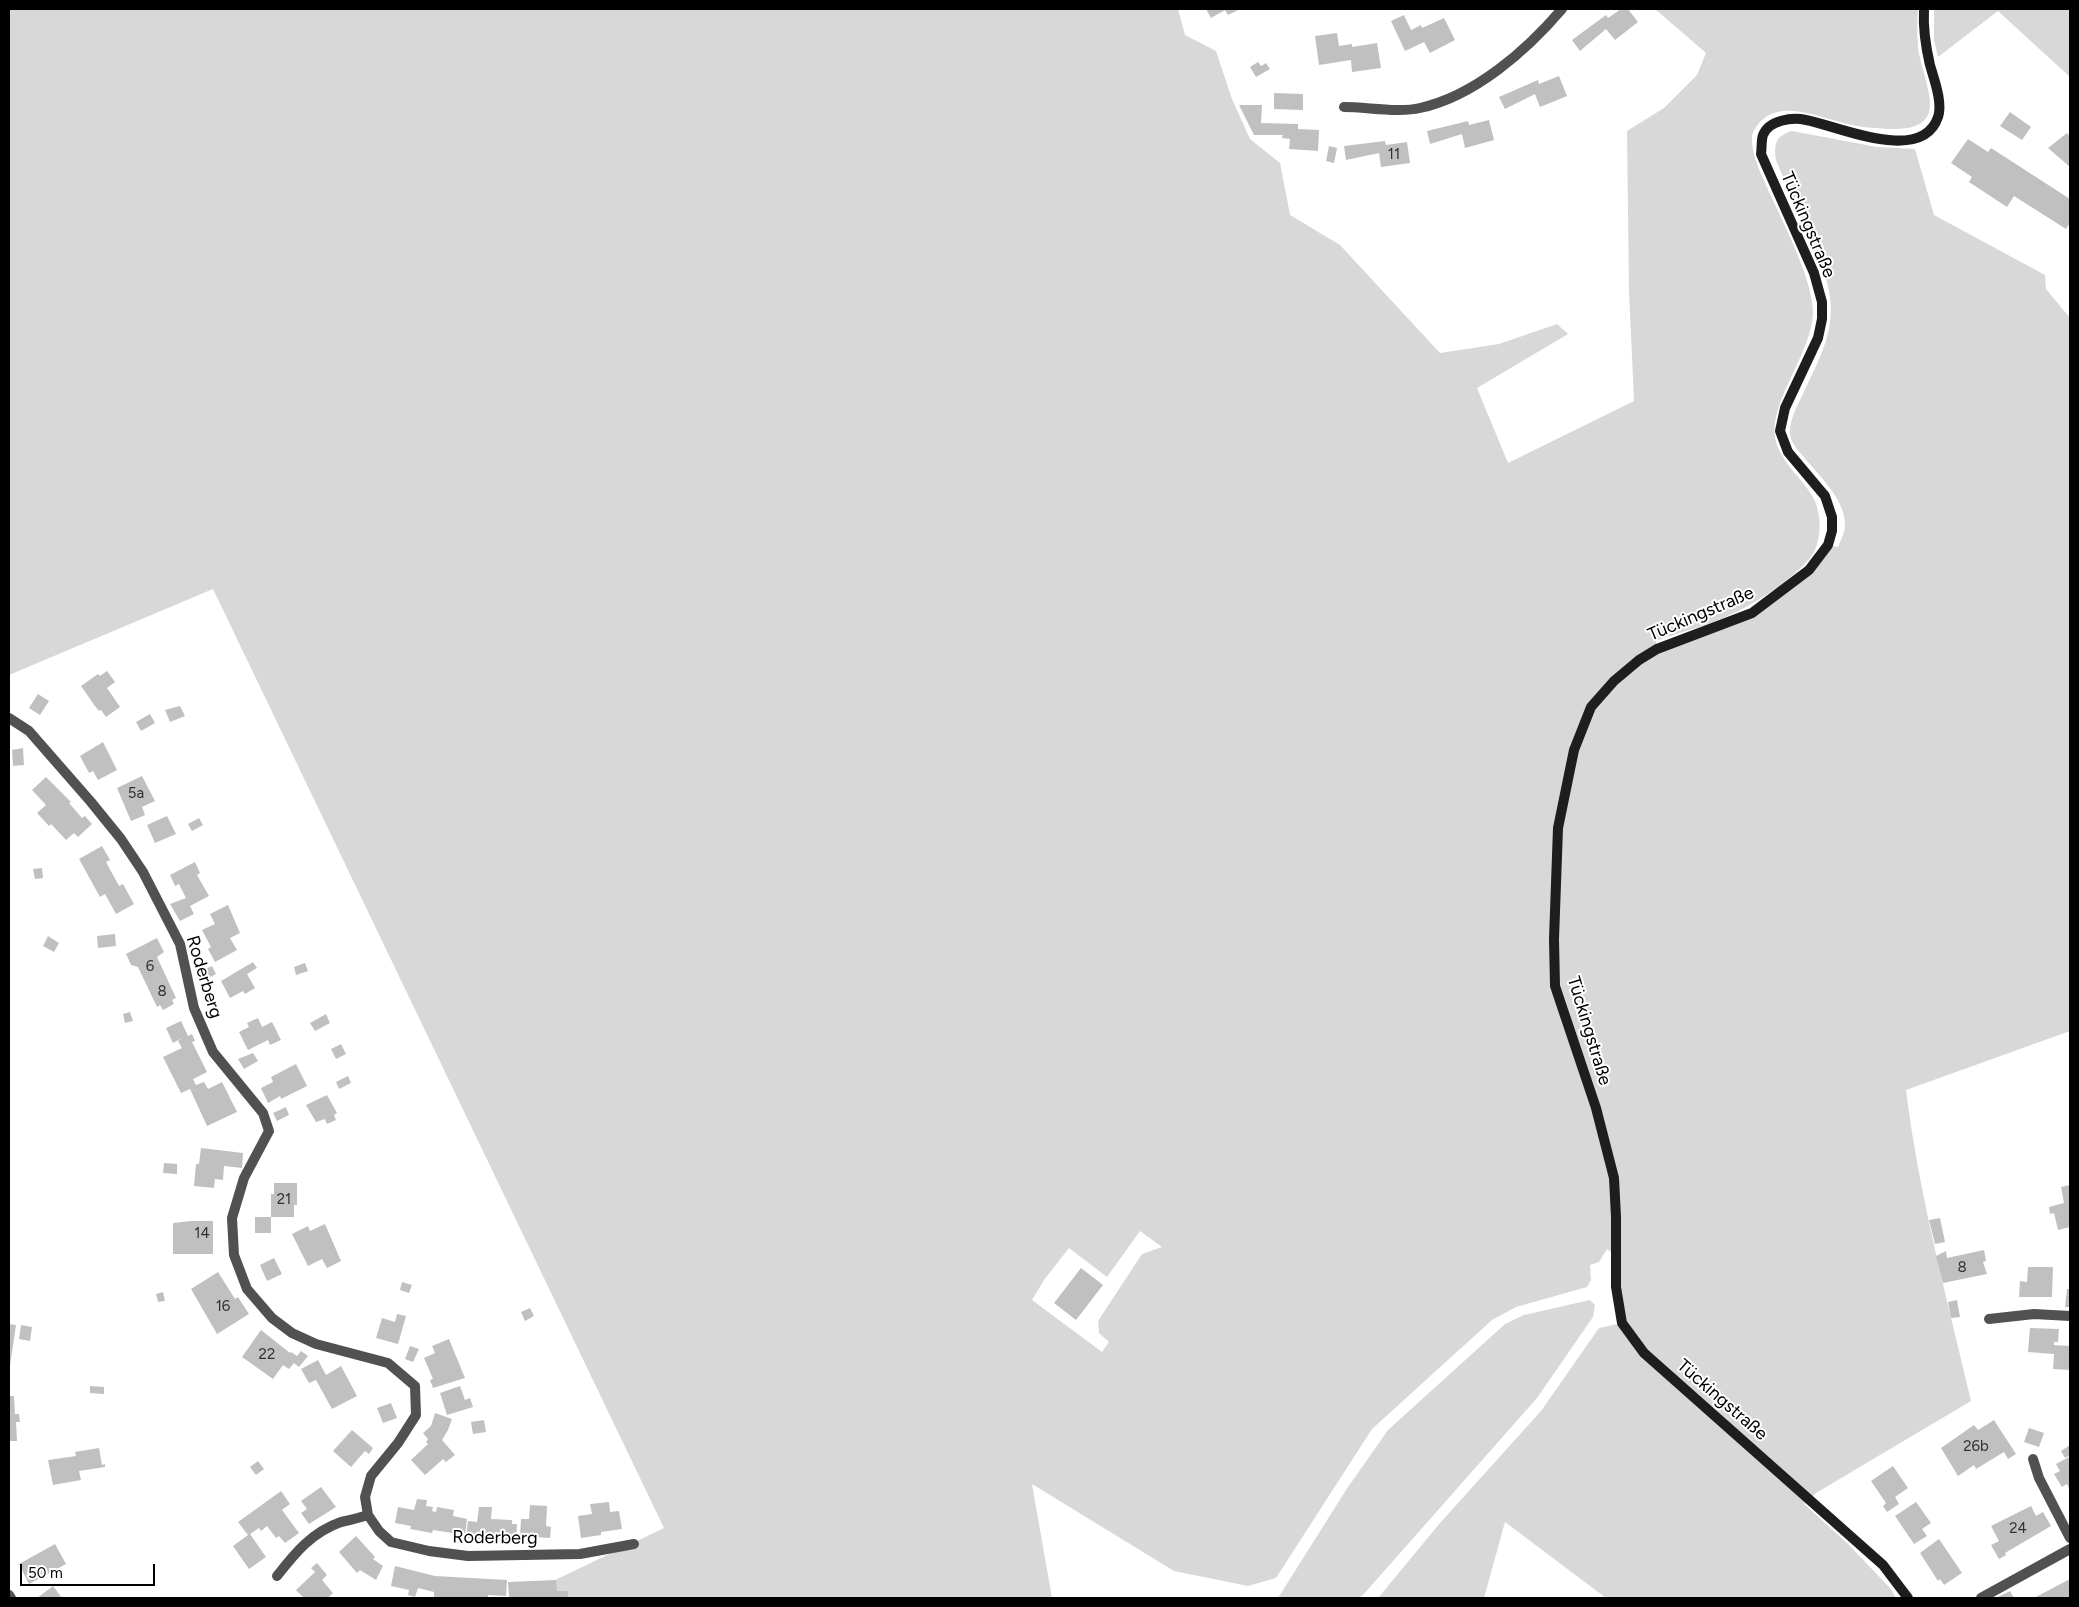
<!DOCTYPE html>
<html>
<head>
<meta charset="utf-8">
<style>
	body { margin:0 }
	#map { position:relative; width:2079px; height:1607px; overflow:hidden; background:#fff; font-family:Figtree,sans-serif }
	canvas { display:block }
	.frame { position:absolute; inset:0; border:10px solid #000; pointer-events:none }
	.scale { position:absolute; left:20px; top:1564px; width:135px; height:22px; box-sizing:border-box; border:2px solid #000; border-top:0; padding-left:6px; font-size:15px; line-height:18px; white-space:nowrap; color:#000; -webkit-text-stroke:4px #fff; paint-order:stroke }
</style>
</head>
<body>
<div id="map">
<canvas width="2079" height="1607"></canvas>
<div class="frame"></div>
<div class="scale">50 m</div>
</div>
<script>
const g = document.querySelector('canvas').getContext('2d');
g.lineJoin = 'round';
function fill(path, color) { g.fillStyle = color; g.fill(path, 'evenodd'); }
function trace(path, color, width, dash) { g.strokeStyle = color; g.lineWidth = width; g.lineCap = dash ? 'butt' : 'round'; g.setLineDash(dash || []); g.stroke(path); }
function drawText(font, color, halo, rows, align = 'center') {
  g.font = font + ' Figtree,sans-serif'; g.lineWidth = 4; g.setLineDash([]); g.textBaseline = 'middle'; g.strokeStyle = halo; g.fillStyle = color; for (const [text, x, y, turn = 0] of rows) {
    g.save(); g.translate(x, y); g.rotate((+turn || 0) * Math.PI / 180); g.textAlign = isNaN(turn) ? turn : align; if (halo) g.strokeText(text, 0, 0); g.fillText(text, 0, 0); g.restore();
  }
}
fill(new Path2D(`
	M9,9H1178L1185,35L1216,51L1232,99L1250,139L1280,163L1290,215L1340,245L1440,353L1499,344L1557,324L1568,334L1477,388L1508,463L1634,401L1629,291L1627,131L1664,108L1697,75L1706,53L1655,9H1918C1917,21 1917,34 1918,47C1919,64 1937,103 1927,117C1919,128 1908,128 1896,129C1877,129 1858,127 1840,122C1809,114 1769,96 1752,135C1751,153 1759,169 1766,185C1781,219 1812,276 1813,312C1813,351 1769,402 1775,437C1780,467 1814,485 1818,511C1821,524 1820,540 1814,552C1800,575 1758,602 1734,613C1709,625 1681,632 1656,641L1657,649L1732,622L1782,592L1828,545L1838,547C1841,540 1845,532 1845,525C1845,498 1818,475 1802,455C1796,448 1790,441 1790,432C1790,419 1797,406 1802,396C1821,355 1840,325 1826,279L1776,160C1774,144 1775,136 1792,131L1877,147L1915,149L1934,215L2045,275L2046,289L2070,318V1031L1906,1090C1919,1195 1947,1298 1971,1401L1816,1493L1804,1504L1847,1543L1891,1589L1896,1598H1606L1505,1522L1484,1598H1378L1440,1523L1541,1411L1599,1328L1622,1323L1616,1256L1607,1249L1599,1262L1590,1265L1591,1280L1587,1287L1516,1307L1492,1320L1372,1429L1276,1578L1248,1586L1174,1571L1032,1484L1052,1598H557L555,1580L664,1528L213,589L9,675ZM1140,1231L1162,1247L1142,1254L1098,1321L1099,1333L1109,1342L1102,1352L1032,1300L1044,1280L1069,1248L1107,1277Z
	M1934,9H2070V77L1998,11L1938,57L1934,40Z
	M1590,1300L1595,1305L1593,1317L1537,1398L1363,1595L1358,1598H1278L1346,1490L1388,1430L1505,1324L1524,1315Z`), '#d8d8d8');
fill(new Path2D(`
	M1206,9H1240L1228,15L1225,10L1211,18Z
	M1621,9H1628L1638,22L1615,40L1606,29L1580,51L1572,40L1606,15L1608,18Z
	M1404,15L1411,30L1421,25L1422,28L1444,18L1455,40L1430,53L1424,42L1405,51L1391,21Z
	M1337,33L1339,46L1352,44V47L1377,43L1381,68L1352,72L1351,60L1319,65L1315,36Z
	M1258,62L1261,66L1266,63L1270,69L1256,77L1250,67Z
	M1559,76L1567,96L1540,107L1535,94L1505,109L1499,97L1538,80L1539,84Z
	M1274,93L1303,94V110L1274,109Z
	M1239,105H1262L1261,123L1298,124V129L1319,130L1318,151L1289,149L1290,139L1282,138L1283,135H1254Z
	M2010,112L2031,127L2022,140L2000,126Z
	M1489,120L1494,140L1465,148L1462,134L1430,144L1427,131L1468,121L1469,125Z
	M2067,133L2070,136V167L2048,148Z
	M1968,139L1988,152L1991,148L2070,199V223L2066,229L2014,196L2007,207L1969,182L1972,177L1951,163Z
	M1385,141L1386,145L1407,142L1410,163L1381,167L1379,153L1346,160L1344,146Z
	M1329,146L1337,148L1334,163L1326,161Z
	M107,671L115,682L107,688L120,707L106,717L101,710L99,711L95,706L81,686L98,674L100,676Z
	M38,694L49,701L40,715L29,708Z
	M180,706L185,716L170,722L165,710Z
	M150,714L155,723L141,731L136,722Z
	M103,742L117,770L98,780L93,771L89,773L80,756Z
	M23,748L24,765L13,766L12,750Z
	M142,776L155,801L142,807L145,815L131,821L117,788Z
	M46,777L71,802L69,803L82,818L85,816L92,824L78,837L74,833L66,840L51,824L49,826L37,813L46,805L32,790Z
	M167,816L176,834L155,843L147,825Z
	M199,818L203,825L192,831L188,824Z
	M102,846L110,860L106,862L119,886L123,884L134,904L116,914L105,894L100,897L79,859Z
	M195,862L200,873L197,875L209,896L190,906L194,914L180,921L170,904L186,898L179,884L175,886L170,875Z
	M42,868L43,878L35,879L33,869Z
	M228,905L240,933L230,938L237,950L215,962L208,949L211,947L202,930L215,924L210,914Z
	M115,934L116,946L98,948L97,936Z
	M48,936L59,943L54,952L43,946Z
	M157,938L164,952L157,957L176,998L172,1000L174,1004L163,1010L160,1005L157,1007L138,967L131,965L126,954Z
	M253,962L257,968L247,974L255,988L245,994L243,991L230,998L221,981Z
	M305,963L308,971L296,975L294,967Z
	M212,966L216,974L203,981L199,972Z
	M130,1012L133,1021L125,1023L123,1014Z
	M326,1014L330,1023L315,1031L310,1023Z
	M258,1018L262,1027L272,1022L281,1040L270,1045L268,1040L248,1050L239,1032L249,1027L247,1023Z
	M181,1021L188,1036L192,1034L195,1041L192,1042L207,1072L193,1079L196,1085L204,1082L208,1089L222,1082L237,1112L207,1126L190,1089L181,1093L163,1057L182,1048L178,1041L184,1037L173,1043L166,1028Z
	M341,1044L346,1054L336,1059L331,1049Z
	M253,1053L258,1061L244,1069L238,1059Z
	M296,1064L307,1086L281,1099L280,1096L268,1103L261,1088L273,1082L271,1077Z
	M348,1076L351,1083L339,1089L336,1082Z
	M327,1095L337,1113L334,1115L336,1120L327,1124L325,1119L316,1122L306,1105Z
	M286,1107L289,1115L277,1121L273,1113Z
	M201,1148L243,1153L242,1168L224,1166L223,1180L215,1179L214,1188L194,1186L196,1164H199Z
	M164,1163L177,1164V1174L163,1173Z
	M274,1183H297V1205H294V1217H271V1194H274Z
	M2070,1185V1227L2058,1230L2054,1213L2050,1214L2049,1207L2064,1203L2061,1187Z
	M255,1217H271V1233H255Z
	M1940,1218L1945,1242L1935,1244L1929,1220Z
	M191,1221H213V1254H173V1223Z
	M325,1224L341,1261L327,1268L322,1259L308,1266L292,1234L308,1226L310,1231Z
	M1984,1250L1986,1261L1983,1262L1987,1274L1943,1283L1936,1256L1946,1251L1947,1258Z
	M274,1258L282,1274L267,1281L260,1265Z
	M2028,1267H2053L2052,1297H2019L2020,1281L2027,1282Z
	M1081,1268L1103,1285L1076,1320L1054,1303Z
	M218,1272L235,1299L238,1297L249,1314L217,1334L191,1289Z
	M402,1282L412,1285L409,1293L400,1290Z
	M2067,1289H2070V1307H2065Z
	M163,1292L165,1301L158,1302L156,1294Z
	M1957,1300L1960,1317L1951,1318L1948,1302Z
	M530,1308L534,1316L525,1321L521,1312Z
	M397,1314L406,1316L398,1344L376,1338L382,1318L395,1322Z
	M9,1324L16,1325L10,1366H9Z
	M21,1325L32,1327L30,1341L19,1339Z
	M2030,1328L2059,1329L2058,1342H2054V1345L2070,1346V1370L2053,1369L2054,1354L2028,1352Z
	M261,1330L290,1353L291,1352L297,1356L301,1351L308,1356L299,1367L294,1363L289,1369L283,1365L273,1379L242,1357Z
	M449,1339L465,1378L433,1388L430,1380L433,1379L424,1358L435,1353L432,1346Z
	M410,1346L419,1349L413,1362L405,1359Z
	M318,1360L326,1375L341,1366L357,1396L332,1409L316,1380L309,1383L301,1369Z
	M90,1386L104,1387V1394L90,1393Z
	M460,1386L465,1400L470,1398L473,1407L447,1415L440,1393Z
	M9,1396H14L15,1414H19L20,1422H16L17,1441H9Z
	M391,1403L397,1418L383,1423L377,1408Z
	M435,1413L452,1419L448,1430L442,1440L455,1455L446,1462L443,1459L425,1475L411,1460L428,1444L426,1442L428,1439L423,1433L431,1426Z
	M484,1420L486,1432L473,1434L471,1422Z
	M1994,1420L2016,1454L2008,1459L2004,1452L1976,1469L1974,1465L1958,1476L1941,1448L1974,1425L1978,1430Z
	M2029,1428L2044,1433L2039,1447L2024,1442Z
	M352,1430L373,1448L369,1454L365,1451L351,1467L333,1451Z
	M2070,1445V1455L2065,1458L2061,1451Z
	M99,1448L102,1465L105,1464V1467L79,1471L81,1480L53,1485L48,1460L76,1456L75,1452Z
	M2069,1457L2070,1458V1490L2067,1484L2062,1487L2054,1474L2060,1471L2056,1464Z
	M258,1461L264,1469L256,1475L250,1467Z
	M1893,1466L1908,1488L1895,1497L1899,1504L1887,1512L1883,1506L1886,1503L1871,1481Z
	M321,1487L336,1507L309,1524L301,1513L307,1509L301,1501Z
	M281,1491L290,1504L282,1510L299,1533L285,1543L279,1536L276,1538L267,1526L261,1531L259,1528L250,1534L266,1557L249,1569L233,1546L248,1535L238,1522Z
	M417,1499L427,1500L426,1506L433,1507L432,1511L436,1512L437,1507L454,1510L453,1516L467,1519L465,1535L433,1530L432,1533L410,1529L411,1526L395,1523L398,1507L414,1510Z
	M609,1502L610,1512L619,1511L622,1529L601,1532V1535L581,1538L578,1516L592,1514L590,1504Z
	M1916,1502L1931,1523L1922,1529L1927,1536L1914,1544L1895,1516Z
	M530,1505L547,1506L546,1526L551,1527L550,1538L520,1536L521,1519H529Z
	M2031,1506L2036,1516L2043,1512L2051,1526L2005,1553L2006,1555L1999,1559L1991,1545L1999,1541L1991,1526Z
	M479,1507H492L491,1519L512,1520V1524H517L516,1541L466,1538L468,1521L477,1522Z
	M356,1536L375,1557L373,1559L383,1566L376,1580L360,1570L357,1573L339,1552Z
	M1939,1539L1962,1573L1944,1585L1940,1579L1938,1581L1920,1553Z
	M55,1544L66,1564L29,1584L19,1564Z
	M317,1563L327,1575L322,1580L333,1593L328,1598H304L296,1590L315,1572L311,1568Z
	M395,1566L435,1576L507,1580L506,1596L488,1595V1598H434V1592L418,1588L415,1597L408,1595L409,1590L391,1586Z
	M2070,1579V1598H2034L2049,1590Z
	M556,1580L557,1591H568V1598H509L508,1582Z
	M53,1586L62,1598H37Z
	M2010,1591L2014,1598H1996Z`), '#c0c0c0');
trace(new Path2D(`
	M1344,107C1367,107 1399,113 1420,108C1475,96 1527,50 1562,9
	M9,718L29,731L91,802L121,839L143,872L180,944L194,1008L213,1052L263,1113L269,1131L244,1178L232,1218L234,1255L247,1289L272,1318L292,1333L316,1344L388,1363L415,1386L416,1415L398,1443L371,1476L365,1497L368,1515L379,1531L391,1542L429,1551L468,1556L580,1554L634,1544
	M1989,1319L2034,1314L2070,1316
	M2033,1459L2039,1478L2070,1538
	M277,1576C295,1553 312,1532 341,1522C350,1520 359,1518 368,1515
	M9,1595L11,1598
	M1981,1598L2070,1549`), '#515151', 10);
trace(new Path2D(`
	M1908,1598L1883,1565L1644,1353L1622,1323L1616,1287V1217L1614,1178L1596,1108L1555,986L1554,939L1558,828L1574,750L1591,707L1614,681L1639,660L1657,649L1752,613L1809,570L1828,545L1832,531V517L1825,496L1788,452L1780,431L1785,408L1818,338L1822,319V302L1814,273L1761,154C1762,148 1761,141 1763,135C1769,120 1792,117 1806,120C1838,126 1922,165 1938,117C1943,103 1934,79 1930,65C1926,48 1923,27 1924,9`), '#1e1e1e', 10);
drawText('15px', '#303030', null, [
	["11",1394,155],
	["5a",136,794],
	["6",150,967],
	["8",162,992],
	["21",284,1200],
	["14",202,1234],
	["8",1962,1268],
	["16",223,1307],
	["22",267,1355],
	["26b",1976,1447],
	["24",2018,1529]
]);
drawText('18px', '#000', '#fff', [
	["Tückingstraße",1808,225,67],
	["Tückingstraße",1701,614,-23],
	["Roderberg",204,977,73],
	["Tückingstraße",1589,1031,73],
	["Tückingstraße",1722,1400,41],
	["Roderberg",495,1538,1]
]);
</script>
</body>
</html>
